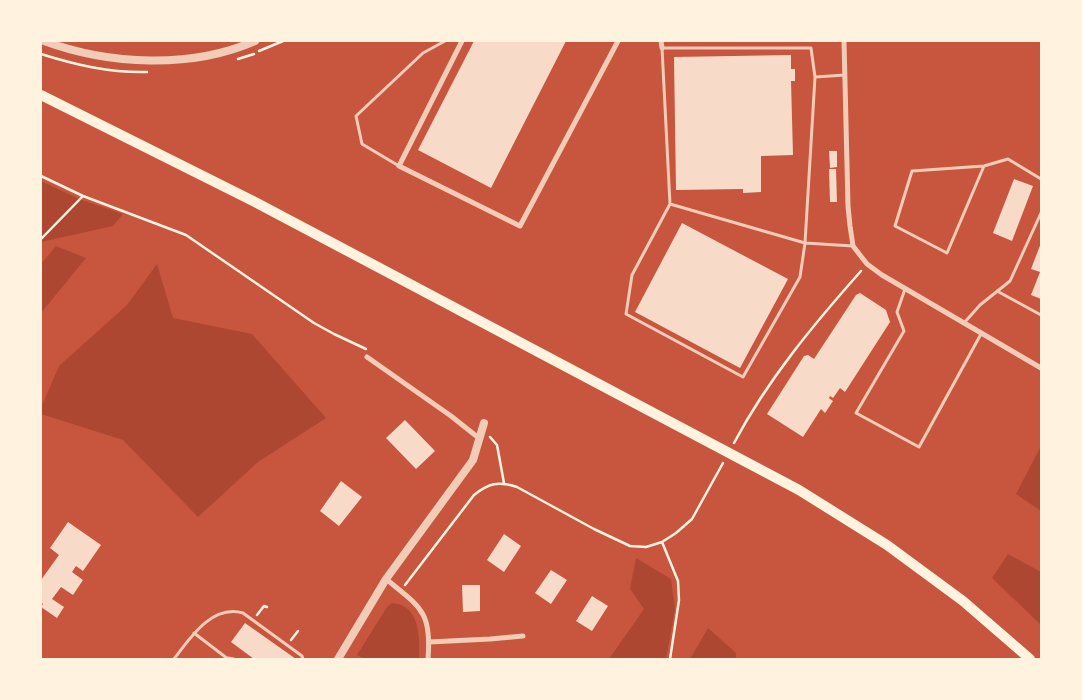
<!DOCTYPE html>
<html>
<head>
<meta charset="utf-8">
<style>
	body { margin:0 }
	#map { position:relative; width:1082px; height:700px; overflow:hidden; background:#c8553d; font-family:Signika,sans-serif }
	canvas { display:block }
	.frame { position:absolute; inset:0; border:42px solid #fff3e0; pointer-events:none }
</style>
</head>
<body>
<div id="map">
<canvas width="1082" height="700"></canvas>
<div class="frame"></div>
</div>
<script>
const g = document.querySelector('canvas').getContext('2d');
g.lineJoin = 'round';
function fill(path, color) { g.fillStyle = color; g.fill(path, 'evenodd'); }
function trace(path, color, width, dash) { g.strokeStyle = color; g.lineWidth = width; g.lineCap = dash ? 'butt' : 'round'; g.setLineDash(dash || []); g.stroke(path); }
fill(new Path2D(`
	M41,181L79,199L123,214L113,226L41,242Z
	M56,246L86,258L41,313V264Z
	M157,264L173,318L252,334L326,418L258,462L198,517L123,440L41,414V408L59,366L127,305Z
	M1041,446V511L1016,494Z
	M1008,554L1041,572V625L992,578Z
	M636,558L671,579L675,609L666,659H609L644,609L630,589Z
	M392,603C420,605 420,637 419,659H365L357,655L387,607Z
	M708,628L736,653V659H690Z`), '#ae4732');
fill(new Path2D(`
	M474,41H566L491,188L418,150Z
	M791,55V69H795V81H791L793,155L761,156V192L743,193V189L676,190L674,57Z
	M829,151H837V167L830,168Z
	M829,169H836L837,202H830Z
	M1014,179L1033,186L1012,241L993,233Z
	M682,223L788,279L740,368L635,312Z
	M1041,243V299L1031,295L1040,272L1031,269Z
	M860,293L886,310L890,322L845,392L840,388L833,398L830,396L829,398L833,401L825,413L821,409L803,437L767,414L804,356L808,355L814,359L856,295Z
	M405,420L435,451L416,469L386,438Z
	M341,481L362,497L339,526L320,511Z
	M68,522L101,545L83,571L76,566L72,572L83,580L73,595L61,587L52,599L64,607L57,618L41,607L43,604L41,602V580L59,555L50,548Z
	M504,534L521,546L504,572L487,560Z
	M551,570L567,580L551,604L535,593Z
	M462,585H480V611L463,612Z
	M592,596L608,606L592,631L576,621Z
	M245,623L296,659H254L231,642Z`), '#f7dbc8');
trace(new Path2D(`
	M259,51L283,41
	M41,54C76,65 110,73 147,72
	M238,59L254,54
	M41,176L83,196L186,235L314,323L334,334L366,349
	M41,239L83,196
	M490,437L497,445L504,483
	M734,443C768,379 814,324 861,271
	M662,542L678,581L679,600L670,659
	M405,585L474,495C489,483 498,481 517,487L594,529L630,546L646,547L662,542L676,533L692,519L723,463
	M257,615L264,606L267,607
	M291,640L298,631`), '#fff3e0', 2.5);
trace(new Path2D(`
	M845,75L815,77L805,243L853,246
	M399,166L362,144L356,116L423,53L445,41
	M984,166L947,253L895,226L912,171L984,166L1008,159L1041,179
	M670,204L805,243L800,277L743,377L626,314L632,275L670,204L662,48H811L815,77
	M905,289L897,312L904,331L856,413L919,447L981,334
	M997,291L1041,315
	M964,323L980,305L1010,281L1041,213
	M194,633L228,659
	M228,658L234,659
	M174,659C190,638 212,604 243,613L302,656L303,659`), '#f1ccb7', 3);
trace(new Path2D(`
	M462,41L399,166L520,226L618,41
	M661,41L662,48
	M844,41L848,206L850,226L853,246L867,264L882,275L1041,368
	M367,357L451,416L480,439
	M386,579C420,607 432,611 428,659
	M429,642L490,639L523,636`), '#f1ccb7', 5);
trace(new Path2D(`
	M44,41C109,65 191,69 255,41
	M338,659L386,579L473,460L484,423`), '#f1ccb7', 8);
trace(new Path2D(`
	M41,95L255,202L799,490L887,545L963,601L1030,659`), '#fff3e0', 10);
</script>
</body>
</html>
